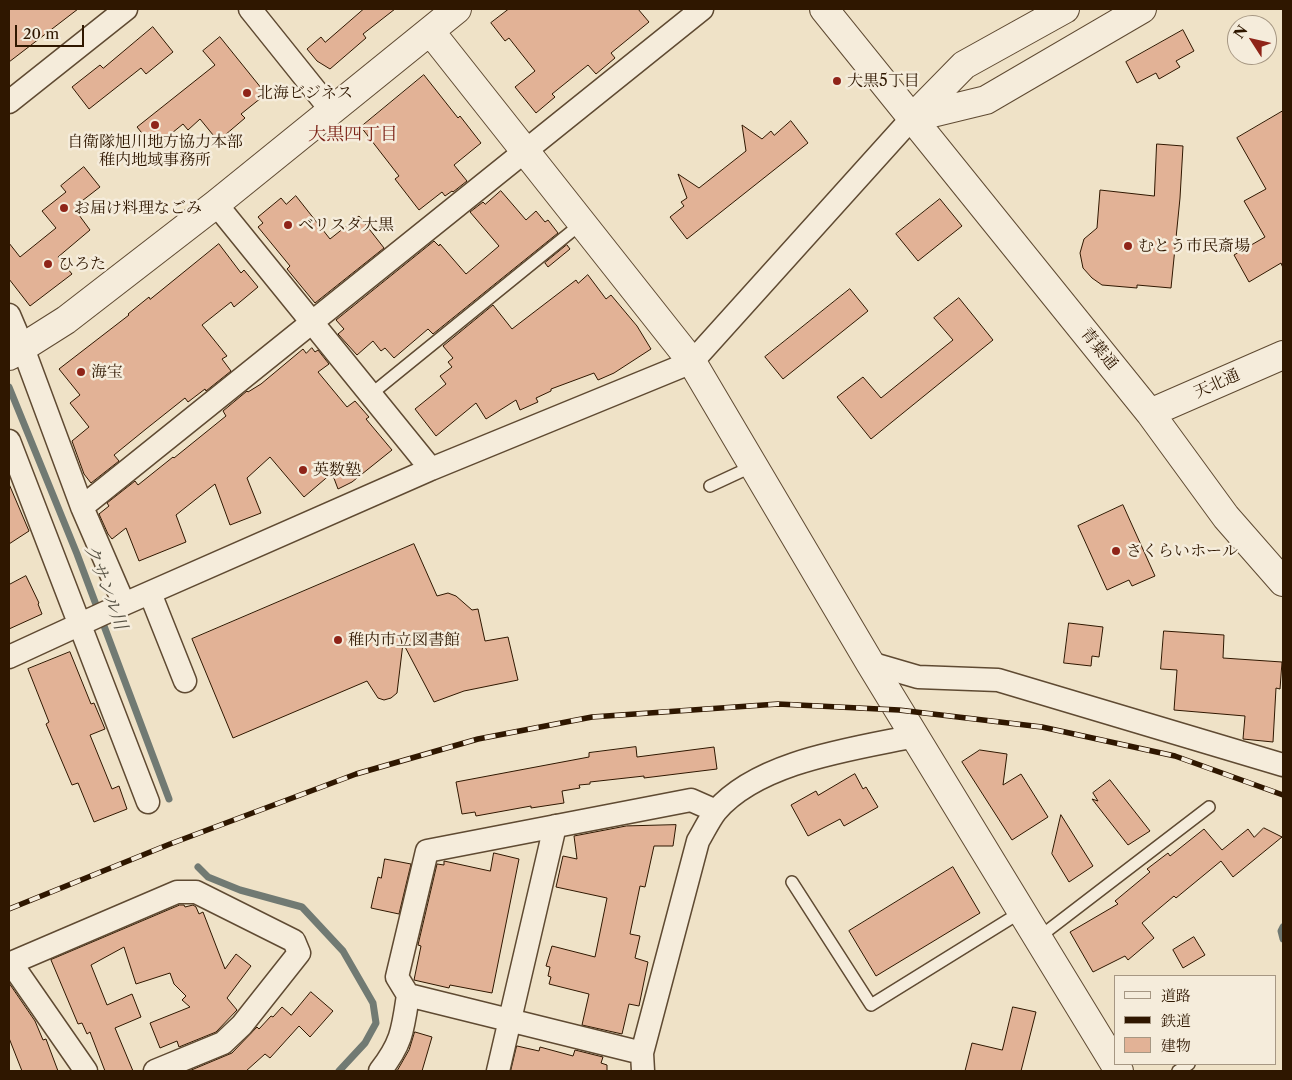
<!DOCTYPE html>
<html>
<head>
<meta charset="utf-8">
<style>
	body { margin:0 }
	#map { position:relative; width:1292px; height:1080px; overflow:hidden; background:#efe2c7; font-family:"Libre Caslon Text","Noto Serif JP",serif }
	canvas { display:block }
	.frame { position:absolute; inset:0; border:10px solid #2f1700; pointer-events:none }
	.legend { position:absolute; left:1114px; top:975px; width:162px; height:90px; box-sizing:border-box; background:#f5ecdb; border:1px solid #a69783; margin:0; padding:6px 9px; list-style:none; font-size:15px; color:#2f1700 }
	.legend li { display:flex; align-items:center; gap:10px; height:25px }
	.legend b { width:25px; border:1px solid #a69783 }
	.north { position:absolute; left:1227px; top:15px; width:50px; height:50px; box-sizing:border-box; background:#f5ecdb; border:1px solid #a69783; border-radius:50%; rotate:305deg; font-size:14px; font-weight:700; line-height:20px; text-align:center; color:#2f1700 }
	.north::after { content:''; display:block; margin:auto; width:18px; height:22px; background:#8f2418; clip-path:polygon(50% 0,100% 100%,50% 72%,0 100%) }
	.scale { position:absolute; left:15px; top:25px; width:69px; height:22px; box-sizing:border-box; border:2px solid #2f1700; border-top:0; padding-left:6px; font-size:15px; line-height:18px; white-space:nowrap; color:#2f1700; -webkit-text-stroke:4px #f5ecdb; paint-order:stroke }
</style>
</head>
<body>
<div id="map">
<canvas width="1292" height="1080"></canvas>
<div class="frame"></div>
<ul class="legend">
<li><b style="height:6px;background:#f5ecdb"></b>道路</li>
<li><b style="height:6px;background:#2f1700"></b>鉄道</li>
<li><b style="height:14px;background:#e2b296"></b>建物</li>
</ul>
<div class="north">N</div>
<div class="scale">20 m</div>
</div>
<script>
const g = document.querySelector('canvas').getContext('2d');
g.lineJoin = 'round';
function trace(path, color, width, dash) { g.strokeStyle = color; g.lineWidth = width; g.lineCap = dash ? 'butt' : 'round'; g.setLineDash(dash || []); g.stroke(path); }
function fill(path, color) { g.fillStyle = color; g.fill(path, 'evenodd'); }
function drawText(font, color, halo, rows, align = 'center') {
  g.font = font + ' "Libre Caslon Text","Noto Serif JP",serif'; g.lineWidth = 5; g.setLineDash([]); g.textBaseline = 'middle'; g.strokeStyle = halo; g.fillStyle = color; for (const [text, x, y, turn = 0] of rows) {
    g.save(); g.translate(x, y); g.rotate((+turn || 0) * Math.PI / 180); g.textAlign = isNaN(turn) ? turn : align; if (halo) g.strokeText(text, 0, 0); g.fillText(text, 0, 0); g.restore();
  }
}
trace(new Path2D(`
	M9,387L77,554L169,799
	M198,867L208,877L240,890L302,907L343,951L373,1003L376,1023L365,1043L339,1071
	M1283,927L1281,931L1283,939`), '#717a73', 7);
const building = new Path2D(`
	M9,9H78L9,62Z
	M364,9H395L363,34L366,38L330,69L317,61L307,49L321,37L325,42Z
	M509,9H638L649,22L611,53L615,58L596,74L588,65L552,94L555,97L536,113L515,87L535,71L509,38L505,41L491,23Z
	M153,27L173,52L146,74L141,68L89,109L72,87L100,65L103,68Z
	M1183,30L1194,51L1176,61L1180,67L1159,79L1156,73L1137,83L1126,62Z
	M220,37L266,94L241,114L245,118L218,141L200,119L188,130L183,124L161,142L158,137L150,143L137,127L215,65L203,51Z
	M424,75L458,118L460,116L481,143L454,165L467,181L453,192L452,191L445,196L442,192L419,210L395,179L399,176L361,127Z
	M1283,111V268L1281,263L1249,282L1234,255L1265,237L1244,201L1266,189L1237,138Z
	M791,121L808,143L687,239L670,217L684,206L681,202L687,198L678,174L699,188L746,151L742,125L762,139L771,131L774,135Z
	M1157,144L1183,146L1180,198L1171,288L1137,285V288L1102,285L1092,278L1083,268L1080,253L1084,239L1097,228L1100,190L1154,196Z
	M84,167L100,187L78,204L84,211L79,215L90,230L58,257L72,274L30,306L9,279V243L20,257L56,228L42,211L66,192L61,186Z
	M501,191L526,220L536,211L545,222L548,220L558,233L433,334L428,329L394,358L385,348L381,351L373,341L357,355L338,334L344,329L336,320L434,241L439,246L440,244L466,274L499,246L470,212L483,202L485,204Z
	M296,196L330,239L359,216L384,248L315,303L287,269L290,266L258,227L263,223L258,217L281,198L286,204Z
	M940,199L962,226L918,261L896,234Z
	M219,244L241,273L244,270L258,287L234,307L231,302L202,325L227,356L222,359L231,371L206,391L205,389L188,402L185,398L146,429L114,455L119,461L91,483L84,474L72,441L89,427L70,403L80,395L59,369L129,315L128,314L149,297L150,299Z
	M567,245L570,249L548,267L545,263Z
	M588,275L606,299L611,295L637,326L651,349L614,373L598,380L594,373L551,389V391L536,398L538,402L520,410L516,400L486,419L476,403L436,436L415,409L446,384L440,376L452,367L448,362L453,358L443,346L493,305L512,329L576,280L578,283Z
	M850,289L868,311L783,379L765,357Z
	M959,298L993,340L871,439L837,397L863,377L881,398L953,340L934,318Z
	M312,348L315,352L318,350L329,364L318,372L347,407L355,401L369,417L366,419L392,450L352,482L338,489L332,473L304,497L270,457L247,478L261,513L230,525L215,484L176,515L186,542L139,561L126,528L112,539L108,534L99,514L109,506L107,503L135,481L138,485L173,457L174,458L226,416L223,411L247,391L248,392L261,384L303,349L306,353Z
	M9,484L29,531L9,544Z
	M1123,505L1155,576L1132,586L1129,580L1107,590L1078,526Z
	M414,544L437,596L448,593L456,596L472,610L478,609L485,641L508,637L518,680L464,691L434,702L403,643L397,693L391,698L384,700L378,698L367,681L233,738L192,639Z
	M26,576L39,603L38,604L42,614L9,629V585Z
	M1069,623L1103,627L1099,657L1092,656L1091,666L1064,663Z
	M1164,631L1224,635L1223,658L1282,662L1280,689L1276,688L1273,742L1243,739L1245,716L1174,710L1177,670L1161,669Z
	M70,652L91,704L94,703L105,729L90,735L112,789L119,786L127,809L94,822L78,783L72,785L46,724L49,722L28,669Z
	M636,747L637,757L714,747L717,769L644,778V776L590,782V784L579,785L580,788L562,791L564,803L531,808V806L476,816L475,812L462,814L456,782L589,757V753Z
	M980,750L1007,754L1003,785L1021,774L1048,817L1012,840L962,762Z
	M855,774L863,789L866,787L878,807L844,826L840,819L808,836L791,805L816,791L818,795Z
	M1110,780L1150,831L1128,845L1092,799L1098,801L1093,793Z
	M1061,815L1093,866L1069,882L1052,854Z
	M676,825L673,846H654L645,887L640,886L630,934L640,936L635,958L648,962L639,1006L629,1004L622,1034L582,1025L589,994L549,984L551,977L548,976L550,967L546,966L552,946L595,957L607,898L556,887L563,856L577,859L574,836L626,826Z
	M1264,828L1282,837L1233,877L1221,861L1176,898L1174,896L1142,923L1154,938L1128,960L1125,956L1093,972L1070,932L1118,904L1115,901L1150,872L1147,869L1168,853L1170,856L1204,829L1222,850L1248,829L1254,837Z
	M494,853L519,859L492,993L450,985L449,988L414,980L421,946L418,945L437,864L444,865V861L490,871Z
	M385,859L411,864L399,914L371,908L378,877L381,878Z
	M953,867L980,913L876,976L849,931Z
	M180,905H184L185,907L193,905L196,907L199,914L203,912L225,969L236,954L251,966L227,998L237,1010L216,1032L179,1047L177,1041L160,1048L150,1023L190,1007L182,1000L186,996L174,984L170,973L136,984L124,947L91,965L107,1005L132,994L141,1017L115,1028L133,1071H105L90,1032L87,1034L82,1023L78,1024L51,960Z
	M1194,937L1205,955L1183,968L1173,950Z
	M9,983L35,1021L43,1040L46,1039L58,1071H22L9,1038Z
	M311,992L333,1011L310,1037L299,1026L270,1058L265,1054L246,1071H189L232,1053L257,1027L259,1029L271,1016L273,1017L282,1007L291,1015Z
	M1013,1007L1036,1012L1021,1071H965L972,1043L1002,1050Z
	M415,1032L432,1037L422,1071H397L409,1050Z
	M517,1046L539,1051L540,1047L573,1056L575,1050L603,1057L601,1063L607,1065V1071H511Z`);
fill(building, '#e2b296');
trace(building, '#2f1700', 1);
const service = new Path2D(`
	M370,395L582,223
	M710,486L753,466
	M792,882L871,1005L1021,912
	M1038,938L1209,807
	M1178,1071L1189,1064`);
const minor = new Path2D(`
	M250,9L331,110
	M9,102L126,9
	M216,204L431,469
	M9,315L23,348L82,507L124,604
	M9,441L148,802
	M82,507L702,9
	M150,593L185,681
	M9,657L124,604L431,469L692,362L912,118
	M870,663L918,677L998,680L1283,765
	M11,963L177,892H196L294,941L299,953L242,1025L223,1043L155,1071
	M9,964L11,963L86,1071
	M408,995L642,1053
	M380,1071C402,1043 403,1029 408,995L397,977L427,851L691,800L716,811
	M498,1071L555,826
	M643,1071L642,1053L698,841C704,831 709,820 716,811C759,761 853,749 915,736`);
const tertiary = new Path2D(`
	M824,9L1150,413L1226,517L1283,582
	M430,31L692,362L870,663L1119,1071
	M912,118L986,100L1142,9
	M912,118L964,65L1065,9
	M9,356L66,320L216,204L457,9
	M1150,413L1283,355`);
trace(service, '#5f4a32', 14);
trace(minor, '#5f4a32', 25);
trace(tertiary, '#5f4a32', 30);
trace(service, '#f5ecdb', 11);
trace(minor, '#f5ecdb', 22);
trace(tertiary, '#f5ecdb', 28);
const rail = new Path2D(`
	M9,909L170,844L356,774L478,739L592,717L778,704L899,710L1042,727L1175,756L1283,795`);
trace(rail, '#2f1700', 5.5);
trace(rail, '#f5ecdb', 4, [11]);
for (const [x, y, r, color] of [
	[837,81,5,"#8f2418"],
	[247,93,5,"#8f2418"],
	[155,125,5,"#8f2418"],
	[64,208,5,"#8f2418"],
	[288,225,5,"#8f2418"],
	[1128,246,5,"#8f2418"],
	[48,264,5,"#8f2418"],
	[81,372,5,"#8f2418"],
	[303,470,5,"#8f2418"],
	[1116,551,5,"#8f2418"],
	[338,640,5,"#8f2418"]
]) { const dot = new Path2D(); dot.arc(x, y, r, 0, 2 * Math.PI); g.fillStyle = color; g.fill(dot); trace(dot, '#f5ecdb', 2); }
drawText('16px', '#2f1700', '#f5ecdb', [
	["大黒5丁目",847,81],
	["北海ビジネス",257,93],
	["自衛隊旭川地方協力本部",155,142,"center"],
	["稚内地域事務所",155,160,"center"],
	["お届け料理なごみ",74,208],
	["ベリスタ大黒",298,225],
	["むとう市民斎場",1138,246],
	["ひろた",58,264],
	["海宝",91,372],
	["英数塾",313,470],
	["さくらいホール",1126,551],
	["稚内市立図書館",348,640]
], 'left');
drawText('16px', '#2f1700', '#f5ecdb', [
	["青葉通",1099,349,51],
	["天北通",1217,384,-24]
]);
drawText('18px', '#7a1f14', '#f5ecdb', [
	["大黒四丁目",353,135]
]);
drawText('italic 18px', '#565143', '#f5ecdb', [
	["クサンル川",105,587,69]
]);
</script>
</body>
</html>
